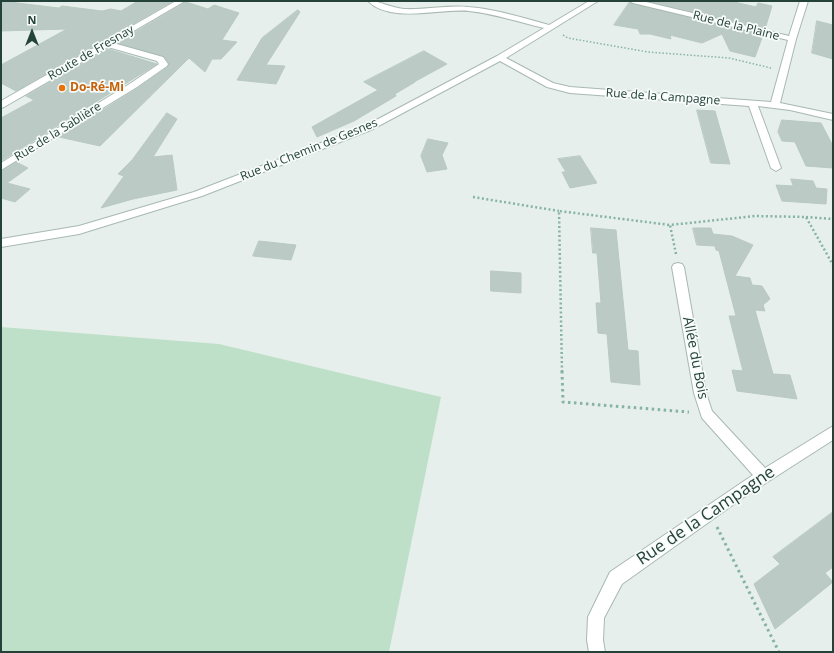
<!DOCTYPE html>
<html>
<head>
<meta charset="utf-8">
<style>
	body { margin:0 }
	#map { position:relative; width:834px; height:653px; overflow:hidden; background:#e6efeb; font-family:"Open Sans",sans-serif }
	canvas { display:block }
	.frame { position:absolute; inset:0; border:2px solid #24423a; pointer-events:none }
	.north { position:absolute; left:12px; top:12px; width:40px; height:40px; -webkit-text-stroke:3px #f7fbf9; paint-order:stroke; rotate:0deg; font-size:11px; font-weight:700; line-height:16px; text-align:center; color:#24423a }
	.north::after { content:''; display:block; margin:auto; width:14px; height:18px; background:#24423a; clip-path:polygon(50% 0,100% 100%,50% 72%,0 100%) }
</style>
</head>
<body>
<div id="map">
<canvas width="834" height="653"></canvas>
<div class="frame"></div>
<div class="north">N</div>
</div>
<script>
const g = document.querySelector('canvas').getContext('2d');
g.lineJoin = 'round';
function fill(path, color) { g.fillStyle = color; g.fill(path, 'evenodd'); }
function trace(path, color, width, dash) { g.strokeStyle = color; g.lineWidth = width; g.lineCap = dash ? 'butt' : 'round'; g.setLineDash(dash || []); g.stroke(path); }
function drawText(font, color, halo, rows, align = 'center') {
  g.font = font + ' "Open Sans",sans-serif'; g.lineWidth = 3.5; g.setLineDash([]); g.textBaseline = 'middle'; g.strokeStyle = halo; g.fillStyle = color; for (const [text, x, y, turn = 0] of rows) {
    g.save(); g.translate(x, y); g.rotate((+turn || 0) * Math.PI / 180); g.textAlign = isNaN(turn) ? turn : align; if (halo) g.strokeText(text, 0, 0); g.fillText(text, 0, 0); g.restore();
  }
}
fill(new Path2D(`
	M1,327L219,344L441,397L389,652H1Z`), '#bfe0c8');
const building = new Path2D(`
	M1,1L42,6L59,8L62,6L102,11L111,9L121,11L138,1H173L16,91L1,83V65L67,29L1,31Z
	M648,1H730L756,7L758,3L772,6L765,29Z
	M186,2L208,9L214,5L239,13L222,40L237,42L221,59H212L205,72L189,58L100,146L59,137L138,88L168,67L169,63L163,56L117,43Z
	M629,3L763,35L755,57L730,51L722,34L702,43L670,35L671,39L650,34H640L638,29L614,25Z
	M298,10L300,12L266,65L285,66L276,84L237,80L262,38Z
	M817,21L833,25V59L812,53Z
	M108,49L157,64L1,161V118L34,100L26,96Z
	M424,51L447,64L414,82H415L395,94L396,96L354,121L317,137L312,127L378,90L364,82Z
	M697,110L715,111L730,164L711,163Z
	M167,113L177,119L153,157L172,155L177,190L133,199L101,208L124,176L118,174L132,160Z
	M782,120L821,123L833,146V168L806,166L795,142L782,141L778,132Z
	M428,139L448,143L442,155L447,169L427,172L421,156Z
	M580,156L597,183L570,188L562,172H566L558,159Z
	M16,162L28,168L7,183L30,189L15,202L1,198V171Z
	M791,179L813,181L816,188L827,189L826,204L782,201L776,185L793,186Z
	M591,228L616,230L628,350L638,351L640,385L611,382L607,334L598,333L596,303H601L597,253H593Z
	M693,228H711L713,234L732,236L753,245L735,276L750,278L752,285L762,286L770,299L763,305L765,311L755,310L773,374L790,375L797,399L737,391L732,370L743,371L729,316H736L719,251L716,250L715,246L697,245Z
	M259,241L296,245L291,260L253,256Z
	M491,271L521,273V293L491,291Z
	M833,512V567L825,573L833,582L775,629L754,584L780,564L773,557Z`);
fill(building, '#bbcac4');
trace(building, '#b8c9c2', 1);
const minor = new Path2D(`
	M176,1H185L113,43L163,57L168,64L167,66L137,87L1,170V163L131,83L159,64L157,61L108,47L4,107L1,108V101Z
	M368,1C381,1 391,8 404,9C425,10 447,5 468,7C496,9 523,18 549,25L589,1H598L506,58L553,83L570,87L771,102L788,40L633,3L629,1H642L789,36L800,1H808L796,39L780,103L833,114V120L790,110L758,106L781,168L776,171L771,168L749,106L570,93L547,87L500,61L371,130L202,196L79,234L1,247V239L79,226L194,192L365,126L497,56L544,28C519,22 495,14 469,11C441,8 391,24 368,1Z
	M678,263L682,264L684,267L706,393L712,411L765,468L833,426V440L744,497L622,584L604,618L603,640L605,652H589L587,640L588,617L610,572L753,475L702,418L694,393L672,267L674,264Z`);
trace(minor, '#a8b8b2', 2);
trace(new Path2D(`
	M563,35L568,38L648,52L729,58L771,68`), '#86b3a5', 1.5, [1.5, 2]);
trace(new Path2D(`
	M473,197L559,211
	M806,217L833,219
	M676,254L670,225L755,216L806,217L833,265
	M562,372L559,211L670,225`), '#86b3a5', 2.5, [2, 2.5]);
trace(new Path2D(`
	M562,371L563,402L689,412
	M717,527L779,652`), '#86b3a5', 3, [2.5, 3.5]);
fill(minor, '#fff');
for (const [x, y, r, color] of [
	[62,88,4,"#e8710a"]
]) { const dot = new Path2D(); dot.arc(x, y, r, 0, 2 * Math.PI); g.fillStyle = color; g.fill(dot); trace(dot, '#f7fbf9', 1.5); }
drawText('12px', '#24423a', '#f7fbf9', [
	["Rue de la Plaine",736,26,14],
	["Route de Fresnay",91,53,-30],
	["Rue de la Campagne",663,97,4],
	["Rue de la Sablière",58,132,-32],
	["Rue du Chemin de Gesnes",309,150,-22]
]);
drawText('bold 12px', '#c56008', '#f7fbf9', [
	["Do-Ré-Mi",70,88]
], 'left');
drawText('14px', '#24423a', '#f7fbf9', [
	["Allée du Bois",695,358,79]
]);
drawText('17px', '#24423a', '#f7fbf9', [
	["Rue de la Campagne",706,516,-34]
]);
</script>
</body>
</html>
